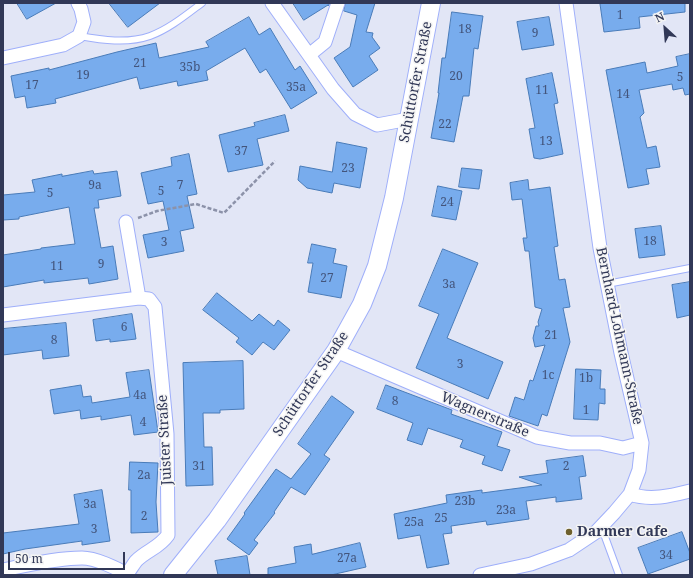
<!DOCTYPE html>
<html>
<head>
<meta charset="utf-8">
<style>
	body { margin:0 }
	#map { position:relative; width:693px; height:578px; overflow:hidden; background:#e2e6f6; font-family:"Noto Serif",serif }
	canvas { display:block }
	.frame { position:absolute; inset:0; border:4px solid #313857; pointer-events:none }
	.north { position:absolute; left:645px; top:8px; width:40px; height:40px; -webkit-text-stroke:3px #f4f4f4; paint-order:stroke; rotate:334deg; font-size:11px; font-weight:700; line-height:16px; text-align:center; color:#313857 }
	.north::after { content:''; display:block; margin:auto; width:14px; height:18px; background:#313857; clip-path:polygon(50% 0,100% 100%,50% 72%,0 100%) }
	.scale { position:absolute; left:8px; top:552px; width:117px; height:18px; box-sizing:border-box; border:2px solid #313857; border-top:0; padding-left:5px; font-size:12px; line-height:14px; white-space:nowrap; color:#313857; -webkit-text-stroke:3px #f4f4f4; paint-order:stroke }
</style>
</head>
<body>
<div id="map">
<canvas width="693" height="578"></canvas>
<div class="frame"></div>
<div class="north">N</div>
<div class="scale">50 m</div>
</div>
<script>
const g = document.querySelector('canvas').getContext('2d');
g.lineJoin = 'round';
function fill(path, color) { g.fillStyle = color; g.fill(path, 'evenodd'); }
function trace(path, color, width, dash) { g.strokeStyle = color; g.lineWidth = width; g.lineCap = dash ? 'butt' : 'round'; g.setLineDash(dash || []); g.stroke(path); }
function drawText(font, color, halo, rows, align = 'center') {
  g.font = font + ' "Noto Serif",serif'; g.lineWidth = 3; g.setLineDash([]); g.textBaseline = 'middle'; g.strokeStyle = halo; g.fillStyle = color; for (const [text, x, y, turn = 0] of rows) {
    g.save(); g.translate(x, y); g.rotate((+turn || 0) * Math.PI / 180); g.textAlign = isNaN(turn) ? turn : align; if (halo) g.strokeText(text, 0, 0); g.fillText(text, 0, 0); g.restore();
  }
}
const building = new Path2D(`
	M17,3H56L27,19Z
	M109,3H160L128,27Z
	M293,3H330L328,6V5L304,20Z
	M346,3H375L366,32L373,33L372,37L380,48L369,56L378,70L353,87L334,58L350,47L357,15L344,11Z
	M612,3H685V12L639,17L640,28L604,32L600,4Z
	M452,12L483,16L478,49L474,48L469,96H463L454,142L431,138L439,93H438L442,58H445Z
	M249,17L259,35L270,28L295,70L300,66L317,93L291,109L266,69L260,73L245,48L206,71L208,80L178,86L177,81L140,89L137,77L55,99L56,103L27,108L25,96L15,98L11,76L49,68V70L117,52L156,43L159,58L209,47L206,42Z
	M549,17L554,45L522,50L517,22Z
	M690,54V94L685,95L683,88L673,90L672,84L639,90L644,113L640,117L647,148L656,146L660,167L646,169L649,184L628,188L606,70L645,62L647,73L678,66L676,57Z
	M552,73L558,103L554,104L563,154L540,159L534,158L529,129L535,128L526,79Z
	M285,115L289,131L257,139L263,165L228,172L219,135L255,126L254,123Z
	M337,142L367,148L360,188L334,183L332,193L307,188L298,180L300,166L332,172Z
	M189,154L197,194L187,196L194,228L180,231L184,251L148,258L143,235L169,230L163,201L148,204L141,173L172,166L171,158Z
	M462,168L482,170L479,189L459,187Z
	M93,171L94,174L117,171L121,196L98,200L99,208H94L101,248L113,246L118,279L89,284L88,278L44,283V280L3,287V255L41,249V248L75,244L69,207L19,217V219L3,220V195L35,192L32,180L62,174V176Z
	M528,180L529,190L550,187L558,246L554,247L559,280L565,279L570,307L563,308L570,342L547,416L542,414L538,426L509,416L515,397L524,400L530,380L533,381L545,345L535,347L533,338L536,326H539L538,322L542,309L535,307L529,251H525L523,238H527L522,199L512,200L510,183Z
	M438,186L462,191L456,220L432,216Z
	M661,226L665,255L639,258L635,229Z
	M312,244L336,249L333,263L347,266L341,298L308,292L313,263H308Z
	M443,249L478,263L447,338L503,362L488,399L416,368L439,314L419,306Z
	M690,282V315L677,318L672,285Z
	M217,293L252,321L259,314L274,326L278,320L290,330L274,350L263,342L252,355L236,342L239,338L203,310Z
	M132,314L136,339L110,342V339L96,341L93,320Z
	M66,323L69,356L43,359L42,350L3,355V329Z
	M243,361L244,409L220,410V413H203L204,447H212L213,485L186,486L183,363Z
	M576,369L601,370L600,389H605V404L599,403L598,420L574,419Z
	M149,370L158,432L134,435L131,415L101,420V416L81,419L80,410L54,414L50,390L81,385L83,397L91,396L92,403L130,397L126,373Z
	M386,385L452,410L451,414L502,432L497,446L510,450L502,471L482,464L485,456L460,447L463,440L428,428L422,445L407,440L413,423L377,409Z
	M332,396L354,412L324,455L330,459L305,495L291,487L274,512L275,513L254,540L258,543L249,555L227,539L245,514L244,513L276,469L291,479L311,454L298,444Z
	M583,456L586,476L579,477L582,499L556,502V497L526,501L529,519L487,525L486,521L451,526L452,533L443,534L449,564L427,568L420,535L398,539L394,514L447,503L446,495L482,490V493L542,485L519,477L548,473L546,461Z
	M130,462L158,463L156,502L158,532L131,533V490H129Z
	M102,490L110,541L82,545V541L25,549L3,554V533L79,524L74,495Z
	M682,532L690,553V559L648,574L638,548Z
	M360,543L366,567L331,575H268V568L296,563L294,547L311,544L312,554Z
	M247,556L250,575H218L215,561Z`);
fill(building, '#78aced');
trace(building, '#497bb8', 1);
const lane = new Path2D(`
	M79,36C102,40 127,44 150,36C169,29 186,15 202,3
	M607,284L690,268
	M601,526L619,575`);
const street = new Path2D(`
	M272,3L333,89L355,114L377,125L409,119
	M309,55L325,42L338,3
	M3,58L63,45L79,36L84,22L81,9L78,3
	M126,222L139,298
	M3,315L139,298L149,299L155,307L167,434L168,535C159,548 147,550 136,561C133,565 130,570 127,574
	M336,351L537,437L570,443H600L623,448L642,443
	M630,494C650,501 670,496 690,491
	M3,570C29,565 56,558 82,558C95,558 117,568 128,575
	M480,575L531,564L569,550L596,532L614,513L630,494L639,470L642,443L621,353L600,248L566,3`);
const secondary = new Path2D(`
	M173,575L217,520L336,351L362,304L377,266L394,198L431,3`);
trace(lane, '#9faffa', 8);
trace(street, '#9faffa', 15);
trace(secondary, '#9faffa', 20);
trace(new Path2D(`
	M138,218L157,211L196,204L224,213L275,161`), '#8c92a9', 2.5, [4, 2]);
trace(lane, '#fff', 6);
trace(street, '#fff', 13);
trace(secondary, '#fff', 18);
for (const [x, y, r, color] of [
	[569,532,4,"#6e602d"]
]) { const dot = new Path2D(); dot.arc(x, y, r, 0, 2 * Math.PI); g.fillStyle = color; g.fill(dot); trace(dot, '#f4f4f4', 1.5); }
drawText('12px', '#43557c', null, [
	["1",620,16],
	["18",465,30],
	["9",535,34],
	["21",140,64],
	["35b",190,68],
	["19",83,76],
	["20",456,77],
	["5",680,78],
	["17",32,86],
	["35a",296,88],
	["11",542,91],
	["14",623,95],
	["22",445,125],
	["13",546,142],
	["37",241,152],
	["23",348,169],
	["9a",95,186],
	["7",180,186],
	["5",161,192],
	["5",50,194],
	["24",447,203],
	["18",650,242],
	["3",164,243],
	["9",101,265],
	["11",57,267],
	["27",327,279],
	["3a",449,285],
	["6",124,328],
	["21",551,336],
	["8",54,341],
	["3",460,365],
	["1c",548,376],
	["1b",586,379],
	["4a",140,396],
	["8",395,402],
	["1",586,411],
	["4",143,423],
	["31",199,467],
	["2",566,467],
	["2a",144,476],
	["23b",465,502],
	["3a",90,505],
	["23a",506,511],
	["2",144,517],
	["25",441,519],
	["25a",414,523],
	["3",94,530],
	["34",666,556],
	["27a",347,559]
]);
drawText('14px', '#313857', '#f4f4f4', [
	["Schüttorfer Straße",416,82,-79],
	["Bernhard-Lohmann-Straße",619,336,78],
	["Schüttorfer Straße",311,384,-56],
	["Wagnerstraße",485,415,23],
	["Juister Straße",165,440,-93]
]);
drawText('bold 14px', '#313857', '#f4f4f4', [
	["Darmer Cafe",577,532]
], 'left');
</script>
</body>
</html>
